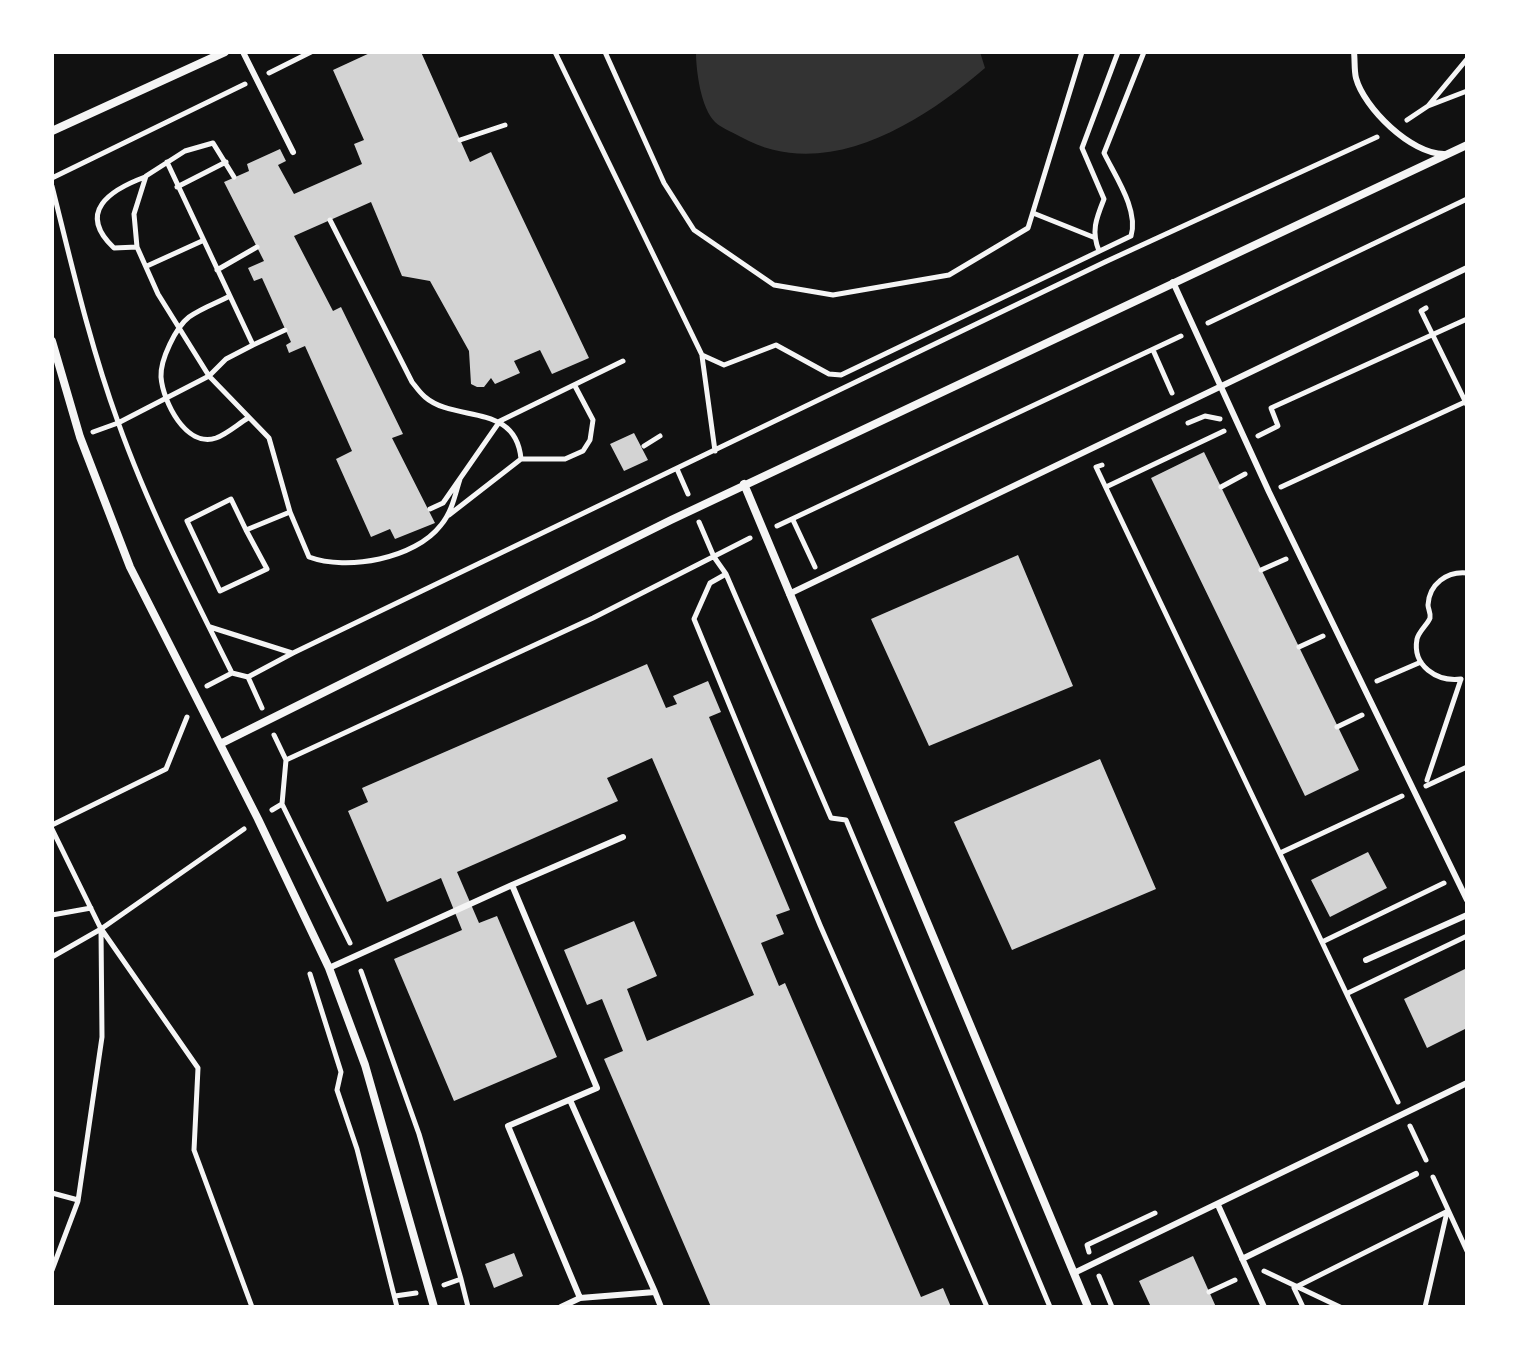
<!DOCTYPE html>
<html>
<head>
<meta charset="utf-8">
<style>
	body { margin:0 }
	#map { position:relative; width:1519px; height:1359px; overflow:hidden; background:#111; font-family:Helvetica,sans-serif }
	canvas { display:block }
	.frame { position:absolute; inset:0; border:54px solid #fff; pointer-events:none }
</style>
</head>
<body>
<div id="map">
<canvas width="1519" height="1359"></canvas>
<div class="frame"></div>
</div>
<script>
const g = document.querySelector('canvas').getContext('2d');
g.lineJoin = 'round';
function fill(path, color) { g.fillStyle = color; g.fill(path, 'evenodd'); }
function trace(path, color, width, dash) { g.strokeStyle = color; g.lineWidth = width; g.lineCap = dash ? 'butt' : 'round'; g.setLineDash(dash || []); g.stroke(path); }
fill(new Path2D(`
	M696,52H980L985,68C921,123 825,184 741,137C734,133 721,128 715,122C701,108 696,71 696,52Z`), '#333');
fill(new Path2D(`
	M372,52H421L470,162L491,152L589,358L552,374L540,350L514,361L520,373L495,384L491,378L484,387H477L471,384L469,351L430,281L402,276L371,202L294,236L333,311L341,307L403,434L392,438L435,523L395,539L390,529L371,537L336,459L352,451L305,346L289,353L286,345L291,342L262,278L254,281L248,268L264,261L224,182L249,171L247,164L280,149L286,161L278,165L294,194L362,164L354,144L364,140L333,70Z
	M634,433L648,460L624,471L610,444Z
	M1204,452L1359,770L1305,796L1151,478Z
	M1018,555L1073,686L929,746L871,619Z
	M647,664L666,708L677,704L673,696L708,681L721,712L709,717L790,910L776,915L784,934L761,943L779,986L785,983L921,1297L943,1288L951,1307H711L604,1059L623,1051L602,999L587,1005L564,950L634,921L657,976L627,989L647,1041L754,995L652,758L607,778L618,801L457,872L479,923L497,916L557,1057L454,1101L394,959L462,930L441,878L387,902L348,811L368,802L362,788Z
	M1100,759L1156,889L1012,950L954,822Z
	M1368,852L1387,888L1330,917L1311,880Z
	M1467,968V1028L1427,1048L1404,999Z
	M514,1253L523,1276L494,1288L485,1264Z
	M1193,1256L1216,1307H1151L1139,1281Z`), '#d3d3d3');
trace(new Path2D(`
	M555,52L702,355L724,365L776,345L829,374L841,375L1131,236C1139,210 1115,176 1104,153L1144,52
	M605,52L664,183L694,230L774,285L833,295L949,275L1028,228L1082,52
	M269,73L311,52
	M1428,106L1467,59
	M1407,120L1428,106L1467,91
	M460,140L505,125
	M234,177L213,143L185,151L146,176L134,214L137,247L158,294L209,376L269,438L290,512L309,557C347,571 415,559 441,525C452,512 455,495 460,479
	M52,178L245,84
	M52,186C72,266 90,345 118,422C149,509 191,591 232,673
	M177,187L226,162
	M1033,213L1093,237
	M330,220L412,382C416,387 420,393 425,397C455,423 516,402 521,459
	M137,247L114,248C76,212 110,190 145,177
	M1099,251C1091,231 1096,219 1104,199L1082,148L1118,52
	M147,266L202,241
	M217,270L257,247
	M228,297C216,303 200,309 189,317C176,327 160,360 161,377C163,402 186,448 216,438C227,434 238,424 248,418
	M1426,308L1421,311L1467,405
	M1208,323L1467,199
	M253,345L285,330
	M1153,350L1172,393
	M702,356L715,451
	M1188,423L1205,416L1220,419
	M93,432L118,423L209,376L226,359L253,345L167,162
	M1258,436L1278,426L1271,408L1467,319
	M644,446L660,436
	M1102,465L1096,467L1398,1102
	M677,469L688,494
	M1106,487L1224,431
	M1221,487L1245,474
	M1281,487L1465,402
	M430,509L443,503L500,421L623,361
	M449,515L521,459H565L583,451L590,440L593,420L575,386
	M793,520L815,567
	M699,522L714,557L726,574L710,583L694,619L820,925L987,1307
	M777,526L1181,336
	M246,530L267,569L220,591L187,521L231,499L246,530L290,512
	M1261,570L1286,559
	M726,574L831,818L846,820L1050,1307
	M210,627L292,653
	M1299,647L1323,636
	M1461,679C1437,682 1412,666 1417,639C1419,631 1428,624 1430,618C1431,613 1428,609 1428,605C1429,584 1447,571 1467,573
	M1377,681L1421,662
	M207,686L232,673L248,677
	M262,708L248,677L293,653L1105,262L1377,137
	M1337,727L1362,715
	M274,735L286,760L593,618L750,538
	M1427,780L1461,679
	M1426,786L1467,767
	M282,804L350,943
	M272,810L282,804L286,760
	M52,825L166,769L187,717
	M52,829L101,929L102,1037L78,1201L52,1270
	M1280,853L1402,796
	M52,915L91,908
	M102,930L198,1068L194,1150L252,1307
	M1322,942L1444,883
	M52,957L101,929L244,829
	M361,971L419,1134L461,1279L444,1285
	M310,974L341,1072L337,1090L357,1149L397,1307
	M1348,993L1467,936
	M1410,1126L1426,1160
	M1433,1177L1467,1251
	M52,1193L78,1200
	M1089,1252L1087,1245L1155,1213
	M1264,1271L1340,1307
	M1099,1276L1112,1307
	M461,1279L468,1307
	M1209,1292L1235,1280
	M395,1296L416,1293
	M1303,1307L1294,1288L1448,1211
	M1425,1307L1447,1212`), '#f5f5f5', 5);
trace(new Path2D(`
	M243,52L293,152
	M1354,52C1355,60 1354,70 1356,78C1364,108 1411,154 1444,154
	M1173,282L1269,492L1467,900
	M789,594L1467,268
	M512,885L623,837
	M1366,960L1467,915
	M329,968L512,885L597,1088L508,1126L580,1298
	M570,1100L655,1292
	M1218,1205L1264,1307
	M1242,1259L1416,1174
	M1074,1273L1467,1083
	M561,1307L580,1298L655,1292L661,1307`), '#f5f5f5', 6);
trace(new Path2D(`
	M52,131L225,52
	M52,341L80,437L130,567L258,819L329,968L365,1065L434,1307
	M744,484L1088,1307
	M220,744L671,520L1467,145`), '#f5f5f5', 8);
</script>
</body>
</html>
